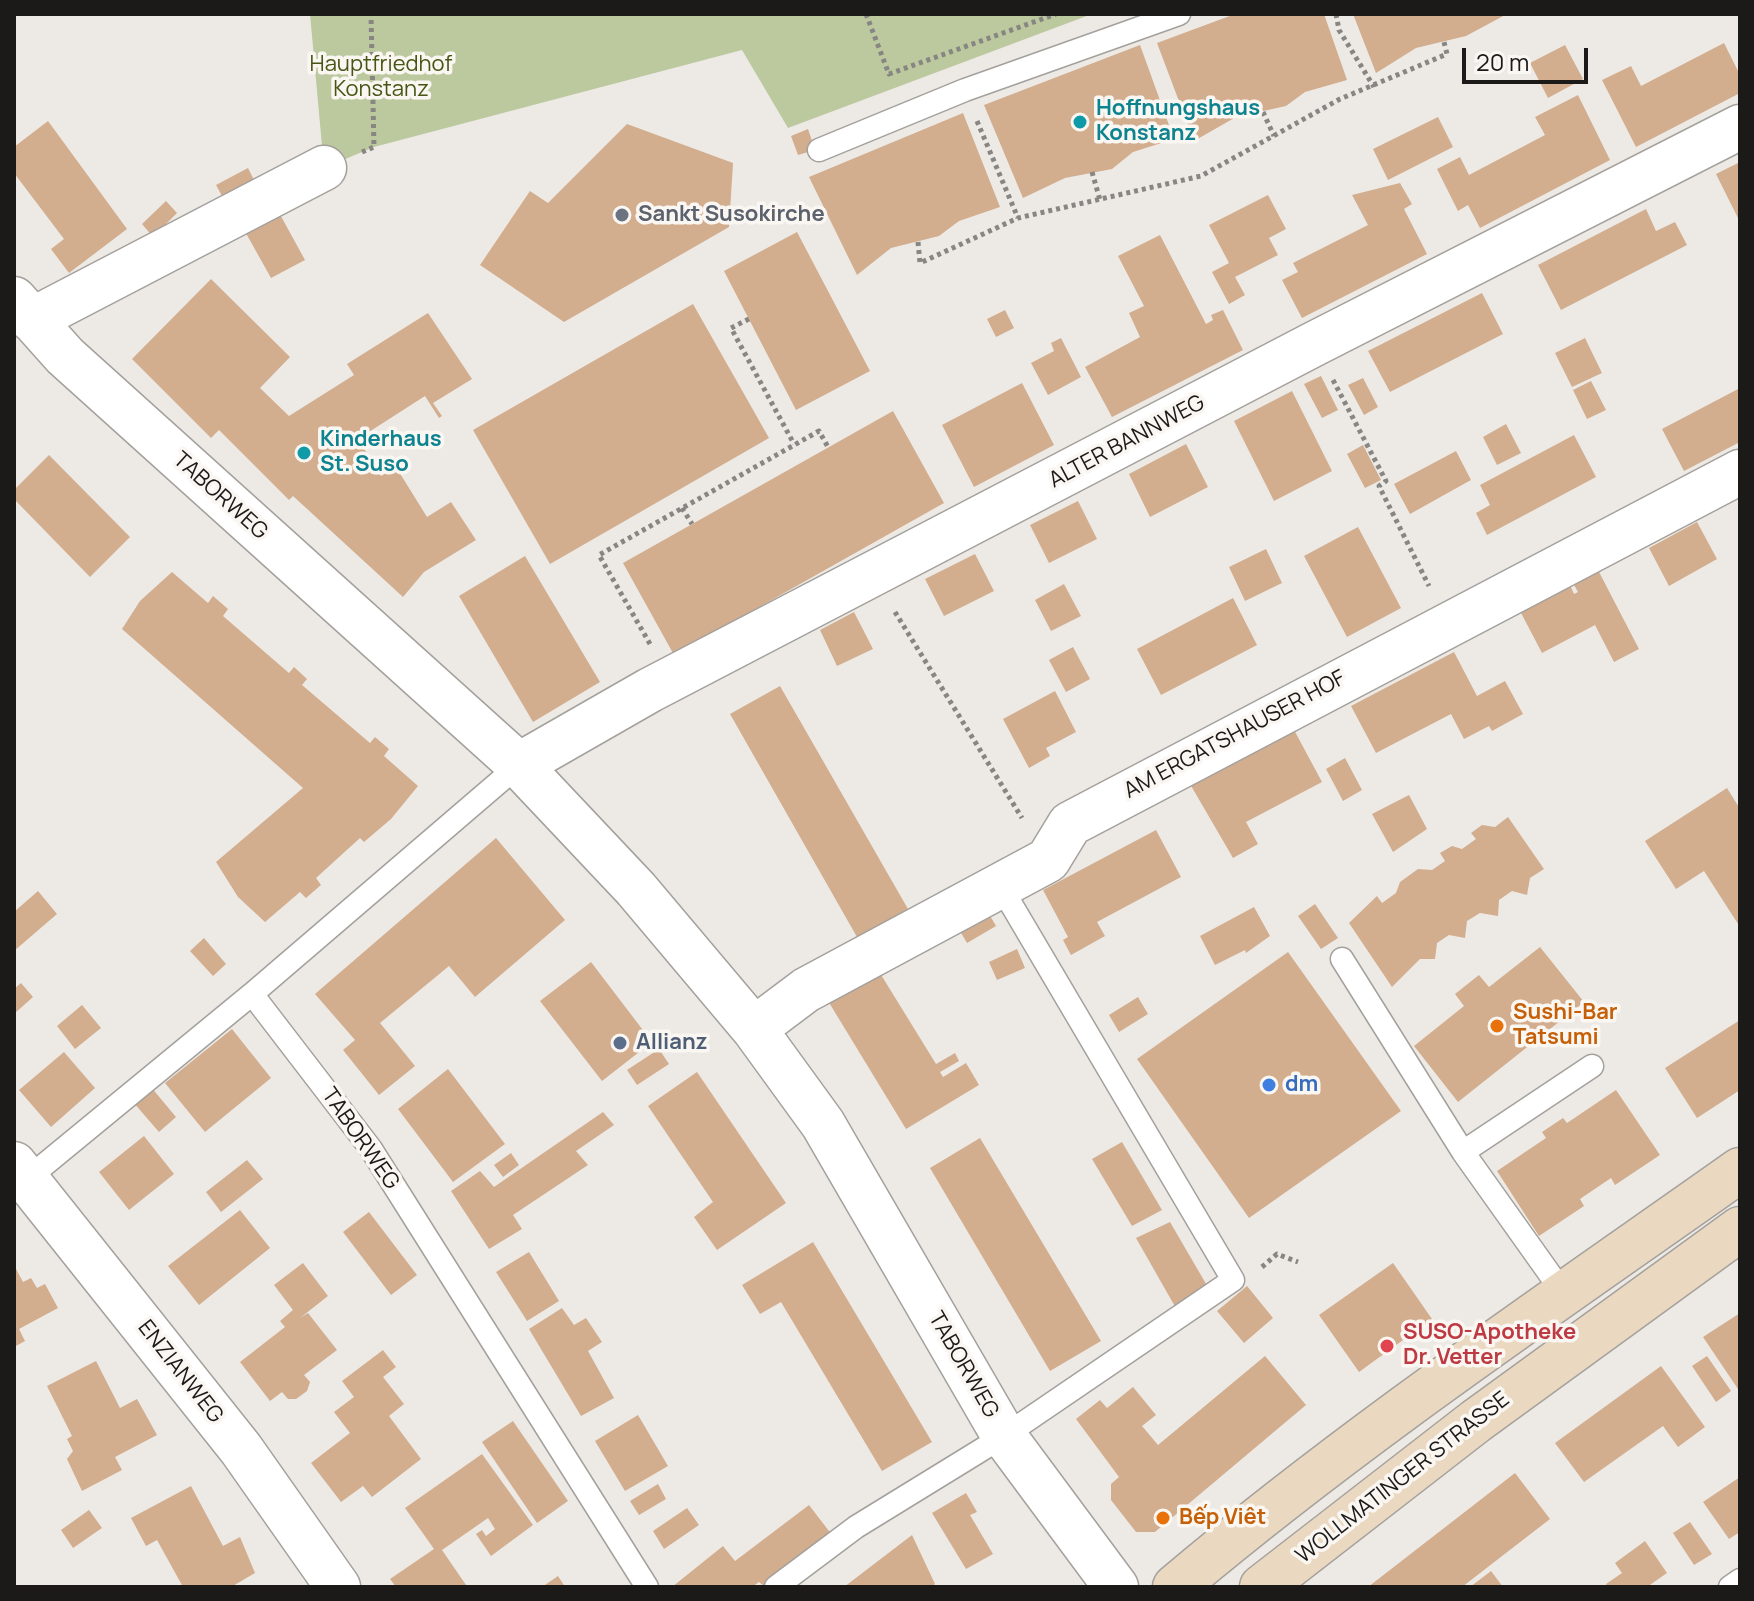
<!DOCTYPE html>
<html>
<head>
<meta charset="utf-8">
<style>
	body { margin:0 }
	#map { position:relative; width:1754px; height:1601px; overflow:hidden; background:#edeae6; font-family:Manrope,sans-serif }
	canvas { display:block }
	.frame { position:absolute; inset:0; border:16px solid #1b1a18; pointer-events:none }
	.scale { position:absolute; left:1462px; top:48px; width:126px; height:36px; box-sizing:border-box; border:4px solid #1b1a18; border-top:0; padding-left:10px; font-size:24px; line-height:28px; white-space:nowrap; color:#1b1a18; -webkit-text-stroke:6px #faf7f3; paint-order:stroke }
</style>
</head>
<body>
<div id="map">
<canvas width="1754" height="1601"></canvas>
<div class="frame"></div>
<div class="scale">20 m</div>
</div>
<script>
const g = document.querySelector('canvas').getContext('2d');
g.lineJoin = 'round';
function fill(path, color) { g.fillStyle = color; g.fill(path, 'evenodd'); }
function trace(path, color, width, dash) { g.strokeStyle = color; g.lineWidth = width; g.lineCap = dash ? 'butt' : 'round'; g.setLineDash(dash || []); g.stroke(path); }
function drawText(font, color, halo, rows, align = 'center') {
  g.font = font + ' Manrope,sans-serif'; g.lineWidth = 7; g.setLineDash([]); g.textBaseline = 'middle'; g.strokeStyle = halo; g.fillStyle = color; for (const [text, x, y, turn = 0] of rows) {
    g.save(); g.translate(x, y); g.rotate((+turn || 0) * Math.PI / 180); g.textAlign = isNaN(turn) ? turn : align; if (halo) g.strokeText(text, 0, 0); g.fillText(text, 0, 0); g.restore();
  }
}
fill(new Path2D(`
	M310,14H1092L788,128L742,50L374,147L324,168Z`), '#bcc99f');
fill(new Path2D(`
	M1235,14H1324L1347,80L1305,92L1286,106L1236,117L1194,141L1157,43Z
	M1353,14H1507L1466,36L1416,48L1376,73Z
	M1724,43L1740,75V93L1636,147L1602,80L1631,66L1641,86Z
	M1140,45L1174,139L1133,152L1112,169L1065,178L1023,198L984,105Z
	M1565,45L1583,79L1548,98L1530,63Z
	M1578,95L1610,160L1480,228L1468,205L1458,211L1437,169L1460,157L1469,175L1545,135L1535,117Z
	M963,113L1000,207L959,221L939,236L891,248L857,275L809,177Z
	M1438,117L1453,147L1388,180L1373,149Z
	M48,121L127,229L69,273L51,249L64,239L14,173V147Z
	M627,124L733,163L729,227L564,322L480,265L530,191L548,203Z
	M808,129L815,150L798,155L791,136Z
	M1740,162V222L1716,174Z
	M248,168L259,190L228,207L216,185Z
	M1400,183L1412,204L1404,209L1427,254L1302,318L1282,280L1298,272L1293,263L1368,225L1352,195Z
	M1268,195L1286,229L1269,238L1278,255L1235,277L1245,295L1229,304L1212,272L1229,263L1209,225Z
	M166,201L177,213L153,237L142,224Z
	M277,209L305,260L271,278L243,228Z
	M1646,209L1656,231L1675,222L1687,245L1561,310L1538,265Z
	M797,232L870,371L796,410L724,271Z
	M1160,235L1206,324L1213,320L1211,315L1223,310L1243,350L1112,417L1085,367L1140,337L1129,313L1144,306L1118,256Z
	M211,279L290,357L260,388L289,416L354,375L347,364L428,313L472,379L433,403L442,416L439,418L425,396L358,439L381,476L396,467L427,517L451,502L476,540L424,572L403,597L293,496L289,500L219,430L211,438L132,359Z
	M1482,293L1503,334L1390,392L1368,351Z
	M693,304L769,438L550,564L473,430Z
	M1005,310L1014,328L996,337L987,319Z
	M1061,338L1081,377L1048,395L1031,363L1054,351L1051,343Z
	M1585,338L1602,373L1572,387L1555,353Z
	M1321,376L1338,410L1322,418L1304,384Z
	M1363,378L1378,407L1364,415L1348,385Z
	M1591,381L1606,410L1587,419L1573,390Z
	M1022,383L1054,445L974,487L942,425Z
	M1740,388V442L1684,471L1662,429Z
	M1292,391L1332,471L1274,501L1234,421Z
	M893,411L944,503L674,655L623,563Z
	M1506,424L1521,453L1497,465L1483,437Z
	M1574,435L1596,477L1487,535L1476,513L1490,505L1480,485Z
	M1186,444L1208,487L1150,517L1129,474Z
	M1363,445L1381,480L1365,488L1347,454Z
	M1456,451L1471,480L1410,514L1394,484Z
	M49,455L130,537L90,577L14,499V490Z
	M1078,501L1097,539L1049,563L1030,525Z
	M1697,522L1717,559L1669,586L1649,548Z
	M1358,527L1401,608L1347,637L1304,556Z
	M1266,549L1282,583L1245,601L1229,567Z
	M975,554L994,591L944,616L925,579Z
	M525,556L600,682L533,722L459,596Z
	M1598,570L1639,649L1614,662L1595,625L1542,653L1520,611L1570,585L1574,594L1578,592L1573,583Z
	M172,572L208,603L213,596L228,609L223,616L289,673L294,667L307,679L302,685L370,743L375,737L389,749L384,756L418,786L391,819L364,842L360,838L316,878L321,885L306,898L300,892L265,922L238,897L216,862L303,788L122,629L140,601Z
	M1064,584L1081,616L1051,631L1035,600Z
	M1233,598L1257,645L1161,695L1137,649Z
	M854,612L873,649L837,666L820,630Z
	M1073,647L1090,679L1066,692L1049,660Z
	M1454,652L1477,696L1505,681L1523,714L1492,731L1489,726L1464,739L1451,714L1376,753L1351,706Z
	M780,686L908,909L857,937L730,714Z
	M1055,691L1076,732L1046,748L1050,756L1029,768L1003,719Z
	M1293,728L1322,782L1246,822L1258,844L1233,858L1190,784Z
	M1345,758L1362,790L1343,801L1326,769Z
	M1727,788L1740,809V927L1704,871L1676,889L1645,841Z
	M1409,795L1427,829L1393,852L1372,814Z
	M1508,817L1544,869L1530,878L1527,895L1512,891L1499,900L1498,916L1480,913L1467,921L1465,938L1449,935L1437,943L1435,959H1420L1392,987L1349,923L1377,896L1382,903L1396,893L1400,882L1418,869L1432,870L1445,861L1440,853L1452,846L1462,849L1476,839L1471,833L1482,825L1495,827Z
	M1156,830L1181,877L1097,922L1105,936L1071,955L1063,940L1068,937L1043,890Z
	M496,838L565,920L475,997L449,966L380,1023L415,1066L379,1095L343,1050L355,1040L315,994Z
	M38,891L57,914L14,951V912Z
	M1315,904L1338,938L1321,949L1298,916Z
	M1254,907L1270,936L1246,953L1245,950L1215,965L1200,936Z
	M986,909L996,926L967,943L957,926Z
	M204,938L226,964L213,976L190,951Z
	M1540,947L1584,1002L1458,1102L1414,1046L1464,1006L1455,994L1479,975L1489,987Z
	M1017,949L1025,968L997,980L989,962Z
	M1288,952L1401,1111L1249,1218L1137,1059Z
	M591,962L652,1042L602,1081L540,1001Z
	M875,965L936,1064L955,1053L959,1061L940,1072L943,1077L966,1063L979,1085L906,1129L825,996Z
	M21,983L33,997L14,1014V989Z
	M1138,997L1148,1014L1119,1032L1109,1015Z
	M82,1005L101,1028L75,1049L57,1026Z
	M1740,1020V1090L1697,1118L1665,1068Z
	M232,1029L271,1078L205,1132L165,1083Z
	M659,1049L669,1064L637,1085L627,1070Z
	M64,1052L95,1088L51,1127L19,1090Z
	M448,1069L505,1144L453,1182L398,1109Z
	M697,1072L786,1203L717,1250L694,1217L713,1202L648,1106Z
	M151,1087L176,1117L159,1132L133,1102Z
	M1616,1090L1660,1155L1615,1185L1611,1178L1580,1199L1584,1206L1539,1236L1497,1171L1546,1138L1542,1132L1563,1118L1567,1123Z
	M603,1112L614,1125L576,1151L588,1165L513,1215L522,1229L489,1249L451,1191L480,1171L494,1187Z
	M144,1136L174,1174L129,1210L99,1172Z
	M980,1138L1101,1341L1050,1371L930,1168Z
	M1122,1142L1162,1210L1132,1226L1092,1159Z
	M511,1153L519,1165L503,1177L494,1165Z
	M247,1160L263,1179L221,1212L206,1192Z
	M240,1210L270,1248L199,1305L168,1266Z
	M369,1212L417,1275L391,1295L343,1232Z
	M1170,1222L1209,1289L1177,1310L1136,1238Z
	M813,1242L932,1442L882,1471L781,1302L760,1314L742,1285Z
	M529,1252L559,1301L527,1321L496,1272Z
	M303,1263L328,1296L300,1318L308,1313L337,1350L304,1375L310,1382L307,1391L296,1399H288L282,1392L270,1401L240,1362L285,1327L280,1321L293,1310L274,1285Z
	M1393,1263L1432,1319L1359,1372L1319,1315Z
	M14,1265L23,1282L31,1278L37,1288L45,1284L58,1308L19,1329L25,1341L14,1347Z
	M1247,1286L1273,1318L1244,1343L1217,1311Z
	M562,1308L574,1325L586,1318L602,1342L588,1351L614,1398L581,1416L529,1329Z
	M1740,1313V1392L1703,1337Z
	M383,1350L396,1367L383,1377L404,1404L389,1416L421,1459L372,1497L363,1486L341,1502L311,1463L350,1433L334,1412L354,1397L342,1381Z
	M1265,1356L1306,1405L1155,1532H1136L1111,1500V1484L1119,1477L1076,1419L1100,1400L1107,1408L1133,1387L1156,1415L1142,1426L1158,1445Z
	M1707,1356L1731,1391L1716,1402L1692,1366Z
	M96,1361L120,1408L137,1399L157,1435L115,1457L122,1470L82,1491L67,1459L73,1451L67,1439L72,1436L47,1386Z
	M1661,1366L1705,1427L1678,1447L1663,1426L1584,1482L1555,1443Z
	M638,1415L668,1466L625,1491L595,1441Z
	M513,1421L568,1501L537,1523L482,1442Z
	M482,1454L533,1525L491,1556L476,1534L482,1530L486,1536L495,1529L488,1518L442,1550L466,1585L463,1587H396L390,1579L434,1549L405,1508Z
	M1515,1473L1550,1519L1462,1587H1368Z
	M1740,1477V1532L1729,1539L1703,1502Z
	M658,1484L666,1499L639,1515L630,1501Z
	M191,1486L223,1546L240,1537L255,1573L231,1587H183L157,1540L146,1546L131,1518Z
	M966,1493L977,1512L970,1515L993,1554L966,1569L932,1513Z
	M809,1505L832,1535L765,1587L759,1582L752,1587H672L723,1546L735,1561Z
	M687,1508L699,1525L664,1549L653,1531Z
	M89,1510L102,1528L73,1548L61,1530Z
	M1690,1522L1712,1554L1694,1565L1673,1533Z
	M912,1535L935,1584L932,1587H844Z
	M1645,1541L1667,1573L1647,1587H1608L1606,1584L1622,1573L1615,1563Z
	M1491,1571L1503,1587H1470Z
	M558,1576L565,1587H542Z`), '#d2ad8e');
const lane = new Path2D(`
	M819,150L965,90L1179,14
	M519,765L252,994L371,1149L647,1587
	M1342,959L1463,1152
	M27,1179L252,994
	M1564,1294L1463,1152L1592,1066
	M776,1587L856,1527L1004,1436L1233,1280L1001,887
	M1730,1587L1740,1580`);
const street = new Path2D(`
	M14,299L65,356L519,765L636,889L754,1029L823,1124L1004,1436L1116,1587
	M32,320L324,168
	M519,765L650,690L1314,344L1740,127
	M754,1029L806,990L1048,860L1070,824L1740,472
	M14,1164L241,1449L338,1587`);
const secondary = new Path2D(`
	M1175,1587C1354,1436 1549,1305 1740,1170
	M1262,1587L1476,1421L1740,1229`);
trace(lane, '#a4a19d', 25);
trace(street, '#a4a19d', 47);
trace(secondary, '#a4a19d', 47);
trace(new Path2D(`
	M866,14L889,74L1056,14
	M1336,14L1339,30L1374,87
	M1263,112L1274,136
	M977,121L1018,218
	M362,152L374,147L371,14
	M1092,172L1100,200
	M918,242L920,263L1018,218L1201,176L1340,99L1447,54L1444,42
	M749,319L731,328L794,444
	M1333,380L1386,481L1379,486L1429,586
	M682,508L692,524
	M895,612L1022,818
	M650,644L599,555L819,431L828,447
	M1262,1267L1277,1254L1298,1262`), '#888683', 5, [4, 4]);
trace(lane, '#fff', 22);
trace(street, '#fff', 44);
trace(secondary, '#ead8c0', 44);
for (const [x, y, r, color] of [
	[1080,122,8,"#0f9aa8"],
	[622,215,8,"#6b7280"],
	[304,453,8,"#0f9aa8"],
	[1497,1026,8,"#e8710a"],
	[620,1043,8,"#5c6f8a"],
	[1269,1085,8,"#3f7fe0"],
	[1387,1346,8,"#e0444e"],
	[1163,1518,8,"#e8710a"]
]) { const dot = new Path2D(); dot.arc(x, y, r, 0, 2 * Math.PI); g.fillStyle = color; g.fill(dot); trace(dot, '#faf7f3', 3); }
drawText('22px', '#475614', '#faf7f3', [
	["Hauptfriedhof",381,65],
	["Konstanz",381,90]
]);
drawText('bold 22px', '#0d838f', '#faf7f3', [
	["Hoffnungshaus",1096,109],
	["Konstanz",1096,134],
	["Kinderhaus",320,440],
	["St. Suso",320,465]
], 'left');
drawText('bold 22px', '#5b616d', '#faf7f3', [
	["Sankt Susokirche",638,215]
], 'left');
drawText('22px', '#1b1a18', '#faf7f3', [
	["ALTER BANNWEG",1127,442,-28],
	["TABORWEG",220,496,42],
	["AM ERGATSHAUSER HOF",1235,735,-28],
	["TABORWEG",360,1139,55],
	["TABORWEG",963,1365,60],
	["ENZIANWEG",180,1372,52],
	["WOLLMATINGER STRASSE",1403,1478,-38]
]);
drawText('bold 22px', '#c56008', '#faf7f3', [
	["Sushi-Bar",1513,1013],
	["Tatsumi",1513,1038],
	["Bếp Viêt",1179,1518]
], 'left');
drawText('bold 22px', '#4e5e75', '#faf7f3', [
	["Allianz",636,1043]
], 'left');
drawText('bold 22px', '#366cbe', '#faf7f3', [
	["dm",1285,1085]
], 'left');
drawText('bold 22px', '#be3a42', '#faf7f3', [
	["SUSO-Apotheke",1403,1333],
	["Dr. Vetter",1403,1358]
], 'left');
</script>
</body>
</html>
